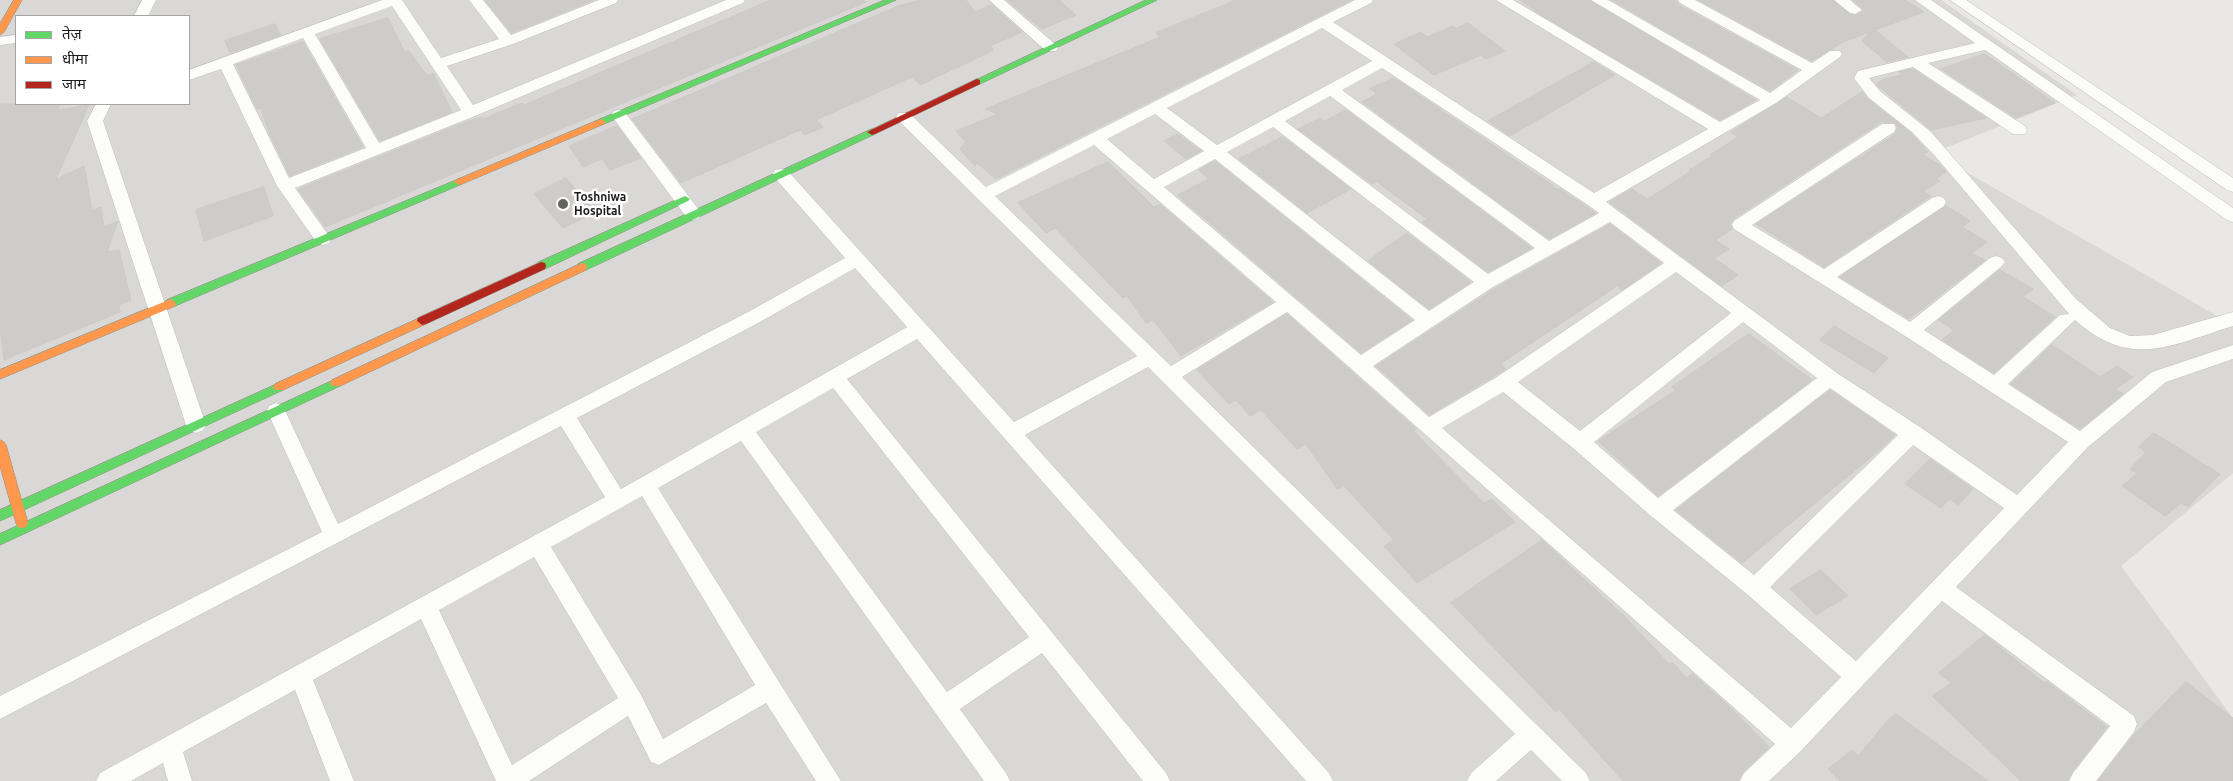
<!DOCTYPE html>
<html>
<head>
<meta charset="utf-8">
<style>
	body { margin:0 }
	#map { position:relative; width:2233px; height:781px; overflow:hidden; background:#eae8e4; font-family:Ubuntu,"Noto Sans Devanagari",sans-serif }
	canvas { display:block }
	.legend { position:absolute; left:15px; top:15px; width:175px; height:90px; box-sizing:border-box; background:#fff; border:1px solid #a4a4a4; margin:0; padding:6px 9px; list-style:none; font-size:15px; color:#1c1c1c }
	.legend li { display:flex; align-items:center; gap:10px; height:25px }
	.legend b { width:25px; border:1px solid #a4a4a4 }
</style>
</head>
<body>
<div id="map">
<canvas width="2233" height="781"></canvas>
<ul class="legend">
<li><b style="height:6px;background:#63d668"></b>तेज़</li>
<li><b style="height:6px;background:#ff974d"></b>धीमा</li>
<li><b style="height:6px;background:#b3261e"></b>जाम</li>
</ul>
</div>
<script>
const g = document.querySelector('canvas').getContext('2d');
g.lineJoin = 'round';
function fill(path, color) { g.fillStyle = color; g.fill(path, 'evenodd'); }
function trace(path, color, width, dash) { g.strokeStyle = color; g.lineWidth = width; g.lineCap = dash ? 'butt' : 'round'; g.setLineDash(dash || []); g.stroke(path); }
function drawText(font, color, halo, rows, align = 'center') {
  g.font = font + ' Ubuntu,sans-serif'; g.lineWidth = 5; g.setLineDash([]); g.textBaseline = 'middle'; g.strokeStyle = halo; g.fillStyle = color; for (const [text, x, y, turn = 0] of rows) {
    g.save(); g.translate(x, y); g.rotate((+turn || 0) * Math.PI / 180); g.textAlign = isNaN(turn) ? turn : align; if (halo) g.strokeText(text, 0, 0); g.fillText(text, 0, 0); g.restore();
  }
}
fill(new Path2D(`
	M0,0H1941L2077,95L1933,153L2233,325V473L2121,566L2233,718V781H0ZM16,16H189V104H16Z`), '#d9d8d6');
const building = new Path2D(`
	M485,0H594L512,33Z
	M771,0H863L866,2L325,227L298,189L458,125L481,117L483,119L522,103L523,105Z
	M920,0H966L975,12L992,5L1022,32L990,46L994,50L920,85L912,77L816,120L823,127L805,135L800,130L681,183L632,119L898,6Z
	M1007,0H1059L1076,15L1042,29Z
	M1236,0H1351L996,179L977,163L975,166L960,149L966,142L956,131L998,114L985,109L1160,37L1156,33Z
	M1520,0H1589L1756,100L1720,120L1541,15Z
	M1612,0H1676L1679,5L1798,70L1770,91Z
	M1699,0H1832L1849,14L1855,16L1864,10L1853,0H1905L1924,12L1875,30L1908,57L1887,62L1862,41L1870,32L1845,41L1812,61Z
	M388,18L405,52L409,51L427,76L433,73L452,112L380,141L320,39Z
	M1468,23L1505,51L1486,59L1481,55L1434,75L1394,44L1421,32L1427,37L1453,26L1456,28Z
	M275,24L281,35L230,53L225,41Z
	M303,42L363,147L290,176L269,133L261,108L257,109L236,65Z
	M1985,54L2055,103L2016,118L1941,69Z
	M1594,62L1615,75L1510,136L1488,121Z
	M1913,69L1986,118L1931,130L1876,84L1884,79L1902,75L1899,72Z
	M1394,78L1558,189L1559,188L1596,213L1549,239L1362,102L1377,94L1370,89Z
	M1862,92L1868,99L1911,133L1928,152L1922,154L1940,165L1946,172L1936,179L1940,181L1923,191L1931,196L1824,267L1756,224L1895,134L1898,127L1894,122H1881L1733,219L1730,224L1732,229L1716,240L1729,249L1714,258L1738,275L1722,286L1609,202L1632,189L1647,199L1651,197L1691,171L1689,170L1712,156L1710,155L1738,137L1731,132L1787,97L1821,118Z
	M0,104H61L57,110L89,105L56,179L84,166L92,210L101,207L104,227L118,221L107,252L119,250L131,300L119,305L120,312L4,360L0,328Z
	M1346,110L1532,248L1488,272L1422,222L1427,219L1377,182L1372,184L1298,129L1320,118L1324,121Z
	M617,126L641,158L610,170L602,159L583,167L569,146Z
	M1178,134L1201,151L1186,159L1164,141Z
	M1283,137L1351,189L1307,213L1239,159Z
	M1215,161L1412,320L1361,353L1177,195L1209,179L1199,170Z
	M1108,162L1154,207L1160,204L1273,302L1181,356L1153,320L1146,323L1127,296L1123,298L1055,228L1046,233L1018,203Z
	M566,178L596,212L563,228L534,194Z
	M264,187L273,216L204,241L196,210Z
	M1946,206L1970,221L1962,227L1987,242L1972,253L1985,260L1909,319L1840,277Z
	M1610,224L1661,263L1622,290L1617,286L1500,364L1506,369L1496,375L1429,415L1376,366L1494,289Z
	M1407,233L1471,282L1429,309L1368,261Z
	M2000,270L2033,289L2023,297L2055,317L1994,373L1942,340L1954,330L1939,320Z
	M1287,314L1416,429L1413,431L1484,503L1492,499L1515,522L1417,583L1384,546L1394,540L1344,486L1337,489L1306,444L1297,449L1261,410L1250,416L1236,400L1229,404L1197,370Z
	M1834,326L1888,358L1874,373L1820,340Z
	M1749,334L1812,380L1658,496L1598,441L1676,390L1672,387Z
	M2052,345L2100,377L2117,366L2133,377L2115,389L2123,394L2080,429L2011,384Z
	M1830,390L1895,435L1875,454L1742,563L1676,510Z
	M2154,433L2220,474L2188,507L2181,503L2165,516L2122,486L2137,473L2130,469L2146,452L2139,447Z
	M1930,459L1973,489L1958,505L1950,499L1941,508L1905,484Z
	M1542,540L1625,617L1669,664L1672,662L1687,678L1693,674L1731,708L1769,747L1743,772L1738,781H1623L1559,709L1556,712L1451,603Z
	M1821,570L1848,596L1816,615L1790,589Z
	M1985,635L2044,683L2046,681L2107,727L2072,772L2067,781H2021L1932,696L1951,683L1939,673Z
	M2186,682L2233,718V781H2098L2133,736Z
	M1896,714L1988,781H1840L1828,769L1852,750L1858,756L1890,718Z`);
fill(building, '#ceccca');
trace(building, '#cdcac6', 1);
const street = new Path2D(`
	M142,0H156L148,16H134Z
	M382,0H402L441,58L499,39L469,0H483L511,35L599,0H618L616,3L513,44L447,66L473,105L726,0H745L743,3L475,116L295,188L331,239L329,243L323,245L317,243L277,186L221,69L189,80V70ZM392,6L461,110L379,143L315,34ZM303,38L366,148L289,178L233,64Z
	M989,0H1004L1056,45L1058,48L1056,51H1046Z
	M1355,0H1373L1371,3L1333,22L1594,193L1708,129L1496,0H1513L1720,122L1760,100L1591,0H1608L1770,93L1802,70L1680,3L1678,0H1695L1812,63L1830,51H1840L1842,54L1840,57L1776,103L1606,202L1837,373L1920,427L2017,495L2068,442L1905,336L1734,229L1732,225L1734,221L1882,124H1894L1896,128L1894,132L1752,225L1824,269L1932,198L1938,196L1944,198L1946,202L1944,206L1837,277L1910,322L1990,258L1996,256L2002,258L2005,262L2002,266L1924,330L1994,375L2060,315L2069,314L1935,156L1912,132L1869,98L1854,78L1858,71L1975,43L1915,0H1931L2233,208V222L2227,220L1985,50L1928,63L2025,126L2027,130L2025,134H2013L1913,67L1869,78L1880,91L1931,132L2076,299L2110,328L2130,336L2153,335L2233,312V326C2171,345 2131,370 2075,320L2008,384L2080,431L2152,372L2233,345V359L2166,382L2088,447L1956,587L2134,716L2137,724L2134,732L2096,781H2069L2073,773L2110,726L1942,601L1800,752L1769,781H1740L1744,773L1775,744L1287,312L1182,377L1586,773L1590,781H1562L1531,750L1496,781H1467L1471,773L1515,734L1148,367L1025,435L1329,773L1333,781H1306L917,339L847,379L1166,773L1170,781H1143L1042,653L960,709L1006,773L1010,781H984L741,441L658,488L841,781H816L766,703L659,765L651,762L628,716L529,781H496L421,619L313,680L354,781H330L295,690L183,752L192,781H168L163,763L131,781H96L100,773L605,497L561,426L0,719V696L322,532L267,411L269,406L276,403L283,406L338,524L748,312L845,258L775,178L773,174L775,170L781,169L787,170L1014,422L1137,356L899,121L896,117L899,113H909L986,187ZM1322,28L1372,61L1217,145L1167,108ZM1382,68L1588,205L1599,213L1549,241L1342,90ZM1330,96L1535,248L1488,274L1285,121ZM1155,114L1204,151L1154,179L1107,139ZM1273,127L1474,282L1429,311L1227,152ZM1094,145L1276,302L1171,366L995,196ZM1215,159L1415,320L1361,355L1164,187ZM1610,222L1664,263L1497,377L1429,417L1373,366L1493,287ZM855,268L907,327L621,489L577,418L760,322ZM1676,272L1731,313L1580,431L1518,382ZM1743,322L1817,378L1658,498L1594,442ZM833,388L1029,637L947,692L756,432ZM1830,388L1898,435L1754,575L1673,510ZM1503,392L1573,448L1651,516L1748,595L1841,677L1791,728L1442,428ZM1913,445L2004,508L1856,661L1770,587ZM642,496L755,685L663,739L640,693L551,547ZM534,557L618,698L512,765L439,610Z
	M1834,0H1850L1862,10L1855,14L1850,13Z
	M1950,0H1966L2233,178V192L2227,190Z
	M16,35V43L0,45V37Z
	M96,104H111L103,121L206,425L203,430L196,433L189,430L186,425L87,121Z
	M619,110L624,111L699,210L701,214L699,218L693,220L687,218L614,119L611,115L614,111Z`);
const fast = new Path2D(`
	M885,0H896L604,124L601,125L596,122L598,120Z
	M1146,0H1157L980,84H974L972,82Z
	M872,129L877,132L875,134L586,270H578L577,267L578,264Z
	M459,179L462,180L464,182L462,184L175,306L171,307L166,303L167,300Z
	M685,196L690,199L688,201L545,269L541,270L536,266L537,263Z
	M336,379L340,380L342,383L340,386L0,545V534Z
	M279,383L283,384L285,387L283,390L0,521V510Z`);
const slow = new Path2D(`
	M14,0H22L4,32L0,35V24Z
	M601,119L606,122L604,124L462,184L459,185L454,182L456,180Z
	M582,263L586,264L587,267L586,270L340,386H332L330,383L332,380Z
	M171,299L176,303L175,306L0,379V370Z
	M422,317L427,321L426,324L283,390H275L273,387L275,384Z
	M0,440L4,442L6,445L28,523L26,527L22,528L18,527L16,523L0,466Z`);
const jam = new Path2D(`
	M977,79L980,80V84L875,134L872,135L867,132Z
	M541,262L545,263L546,266L545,269L426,324L422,325L417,321L418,318Z`);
trace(street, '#c0bfbd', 1);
trace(fast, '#8f917f', 1);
trace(slow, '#8f917f', 1);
trace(jam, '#8f917f', 1);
fill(street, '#fcfcfb');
fill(fast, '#63d668');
fill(slow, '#ff974d');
fill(jam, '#b3261e');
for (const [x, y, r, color] of [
	[563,204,6,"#646362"]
]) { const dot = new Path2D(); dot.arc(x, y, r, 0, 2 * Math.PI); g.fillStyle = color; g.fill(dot); trace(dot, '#fff', 2); }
drawText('bold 12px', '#1c1c1c', '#fff', [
	["Toshniwa",574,197],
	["Hospital",574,211]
], 'left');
</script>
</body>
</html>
